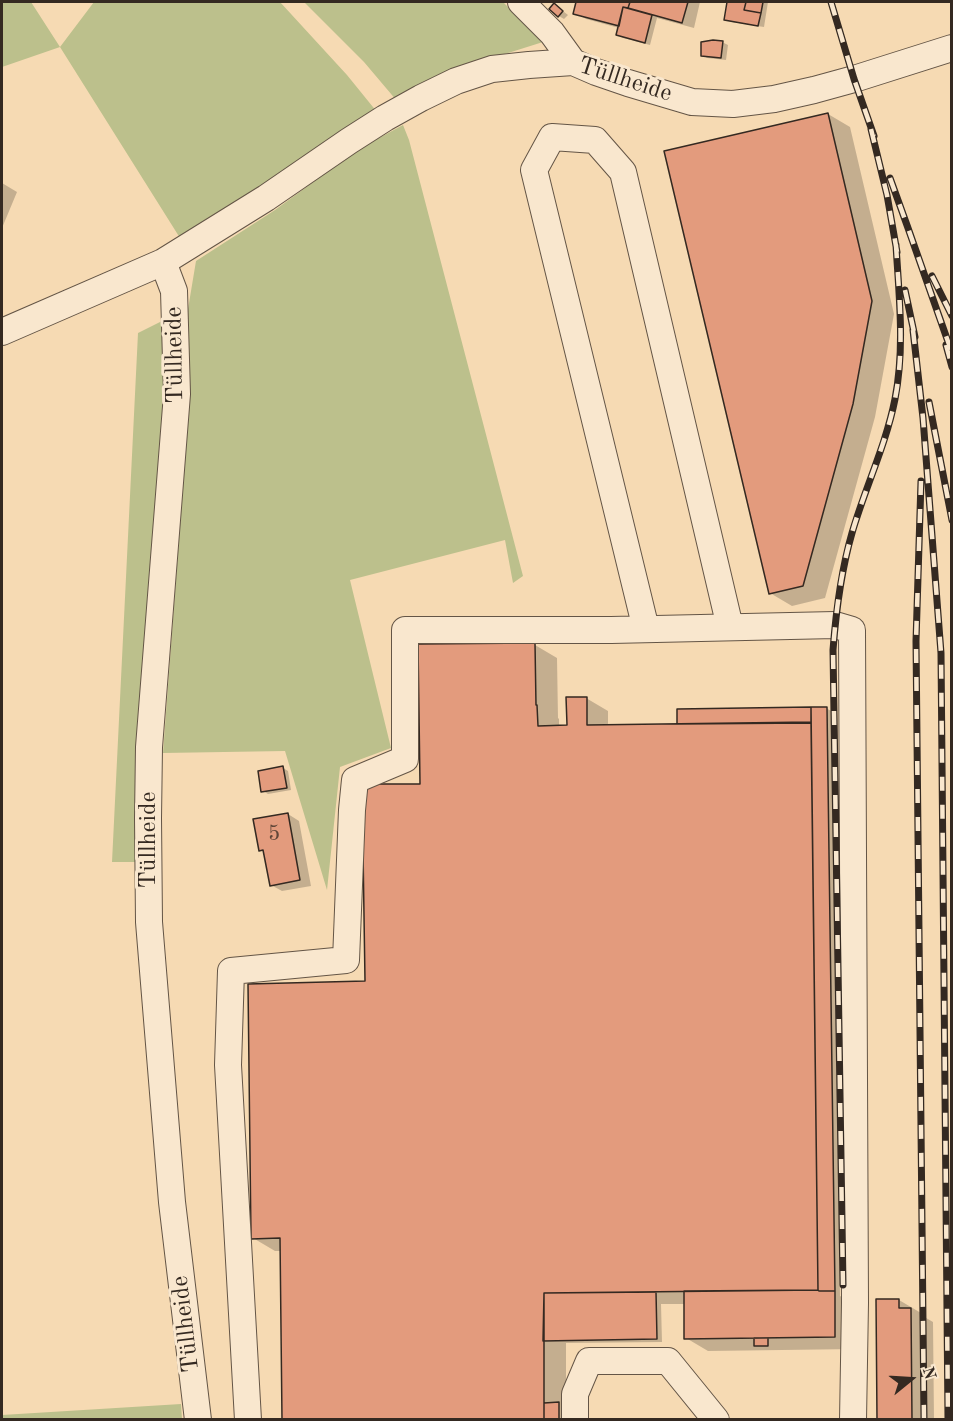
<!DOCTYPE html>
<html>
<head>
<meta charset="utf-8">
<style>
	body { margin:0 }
	#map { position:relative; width:953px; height:1421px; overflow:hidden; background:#f6dab3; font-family:"Old Standard TT",serif }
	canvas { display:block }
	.frame { position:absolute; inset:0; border:3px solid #342921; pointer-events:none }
	.north { position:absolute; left:881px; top:1349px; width:60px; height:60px; -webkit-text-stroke:4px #f9e7ce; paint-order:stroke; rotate:72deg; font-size:16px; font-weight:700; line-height:24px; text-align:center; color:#342921 }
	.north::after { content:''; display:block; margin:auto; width:21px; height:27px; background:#342921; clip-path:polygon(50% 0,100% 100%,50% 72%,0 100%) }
</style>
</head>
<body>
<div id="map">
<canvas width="953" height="1421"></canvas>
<div class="frame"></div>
<div class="north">N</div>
</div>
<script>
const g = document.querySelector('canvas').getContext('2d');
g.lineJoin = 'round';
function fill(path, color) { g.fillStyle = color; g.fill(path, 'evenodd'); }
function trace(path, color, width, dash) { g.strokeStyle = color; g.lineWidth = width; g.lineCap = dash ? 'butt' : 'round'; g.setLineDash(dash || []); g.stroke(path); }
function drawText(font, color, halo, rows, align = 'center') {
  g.font = font + ' "Old Standard TT",serif'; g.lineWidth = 6; g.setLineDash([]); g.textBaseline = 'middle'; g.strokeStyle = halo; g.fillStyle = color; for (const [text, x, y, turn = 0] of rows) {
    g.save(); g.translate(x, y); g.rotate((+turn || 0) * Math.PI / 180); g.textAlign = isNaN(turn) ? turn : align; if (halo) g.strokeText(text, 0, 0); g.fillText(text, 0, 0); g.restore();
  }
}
fill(new Path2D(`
	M2,2H31L60,47L94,2H280L347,75L377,112L180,238L60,47L2,67Z
	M304,2H503L543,42L489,59L397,101L364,62Z
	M403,125L409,140L523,576L513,583L505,540L350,580L391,748L340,767L327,890L285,751L163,753L190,391L188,309L196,261L275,210L357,150Z
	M164,320L167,395L137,862H112L138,333Z
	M181,1404L182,1419H2V1415Z`), '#bcc08c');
fill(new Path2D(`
	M578,2H700L694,28L657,18L650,45L623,38L618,35L619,28L586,19L575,13Z
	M728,2H768L764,27L731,22L725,19Z
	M555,5L568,15L564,19L559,16Z
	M722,42L728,45L726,60L707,58L702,55Z
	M828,114L850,127L894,314L875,417L825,598L792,606L770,593Z
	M2,183L17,192L2,228Z
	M535,645L557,658L558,718L559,719V727H568L586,698L608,711V726H679V710L826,708L831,711L832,736L833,737L840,1296L856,1305L857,1349L708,1351L686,1338L685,1304H661L662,1342L566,1343V1420H284L282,1251H275L253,1238L366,982L421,785Z
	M283,768L288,771L291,790L268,794L263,791Z
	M288,814L299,821L311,886L282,891L271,885L266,853L260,850Z
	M899,1300L921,1313V1315L933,1322L934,1420H879Z`), '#0003');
const building = new Path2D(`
	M576,2H630L628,8L623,7L619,26L573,14Z
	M630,2H688L682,23L628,8Z
	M727,2H746L744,10L761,13L758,26L724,20Z
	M746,2H763L761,13L744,10Z
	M554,3L563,11L558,17L549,9Z
	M623,7L652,15L645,43L616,35Z
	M713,40L723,41L721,58L701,56V42Z
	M828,113L872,301L853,404L803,586L769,594L664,151Z
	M535,643L536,705H537L538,726L567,725L566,697H587V725L811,722L818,1290L544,1293V1420H282L280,1238L251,1239L248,984L365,981L362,784H420L418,644Z
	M811,707H827L835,1291H819L818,1290Z
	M811,707V723L677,724V709Z
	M283,766L287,788L261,792L258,771Z
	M288,813L300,880L270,886L263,850L259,851L253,819Z
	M818,1290L819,1291H835V1337L684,1339V1291Z
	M656,1292L657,1339L543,1341L544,1293Z
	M876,1299H899V1308H911L912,1420H877Z
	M754,1338H768V1346H754Z
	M559,1402V1420H544V1403Z`);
fill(building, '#e39b7d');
trace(building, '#342921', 1.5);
const minor = new Path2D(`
	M521,2L552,33L573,62
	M163,262L174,291L177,394L149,747L148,818L149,922L172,1202L198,1420
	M2,332L163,262L266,198L349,141L385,118L421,98L456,81L492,69L529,65L573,62L596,72L628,83L692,102L733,104L774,99L814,90L854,79L952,48
	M646,629L534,170L552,137L595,140L623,172L730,627
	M248,1420L228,1065L231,971L346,960L352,810L355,780L405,759V630H611L835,625L852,630L855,1303L853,1420
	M575,1420V1394L589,1361H668L716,1420`);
trace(minor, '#645546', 28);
trace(minor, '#f9e7ce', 26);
const rail = new Path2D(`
	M831,2L854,79L874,136
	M871,129L887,195L897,252
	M890,178L908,228L952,353
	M932,276L952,316
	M905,290L915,337
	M913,330L923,418L941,653L948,1420
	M946,345L952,367
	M929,402L952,520
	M921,481L916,641L924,1420
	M843,1285L833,650C836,611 841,571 852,533C865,488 886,445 895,399C905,348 899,296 896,245`);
trace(rail, '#342921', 7);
trace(rail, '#f9e7ce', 4.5, [14]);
drawText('21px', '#604638', null, [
	["5",274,834]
]);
drawText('24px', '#342921', '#f9e7ce', [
	["Tüllheide",625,80,18],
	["Tüllheide",175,355,-91],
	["Tüllheide",149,840,-90],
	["Tüllheide",186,1324,-97]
]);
</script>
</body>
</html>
